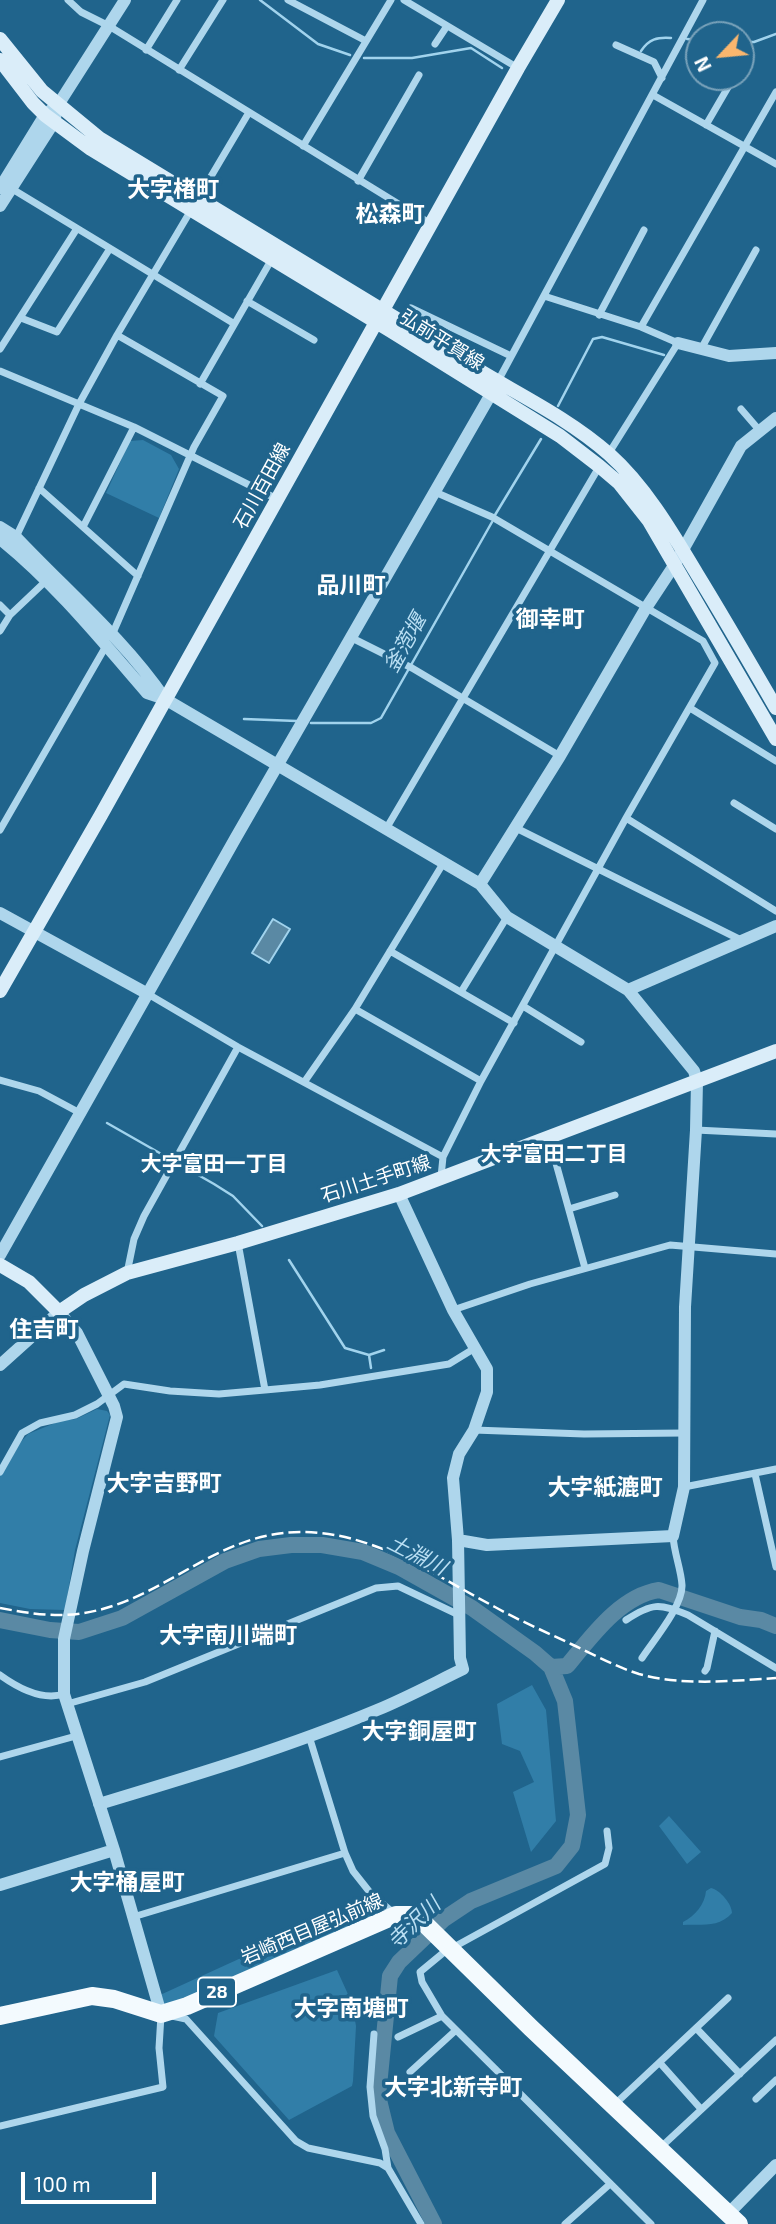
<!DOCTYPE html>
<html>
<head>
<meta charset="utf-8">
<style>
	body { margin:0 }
	#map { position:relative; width:776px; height:2224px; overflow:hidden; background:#20648c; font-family:"Exo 2",sans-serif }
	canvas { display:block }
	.north { position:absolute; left:685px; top:21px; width:70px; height:70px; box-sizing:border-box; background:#20648c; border:2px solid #79a2ba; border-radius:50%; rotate:244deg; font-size:19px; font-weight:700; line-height:28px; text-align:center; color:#fff }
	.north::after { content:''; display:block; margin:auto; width:24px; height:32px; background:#f9b66e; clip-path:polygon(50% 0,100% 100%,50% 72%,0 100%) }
	.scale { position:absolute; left:21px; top:2172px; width:135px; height:32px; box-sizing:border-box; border:4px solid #fff; border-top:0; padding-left:9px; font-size:21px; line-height:24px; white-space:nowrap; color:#fff; -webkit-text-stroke:5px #20648c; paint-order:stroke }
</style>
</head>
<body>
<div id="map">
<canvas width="776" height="2224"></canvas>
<div class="north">N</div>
<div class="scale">100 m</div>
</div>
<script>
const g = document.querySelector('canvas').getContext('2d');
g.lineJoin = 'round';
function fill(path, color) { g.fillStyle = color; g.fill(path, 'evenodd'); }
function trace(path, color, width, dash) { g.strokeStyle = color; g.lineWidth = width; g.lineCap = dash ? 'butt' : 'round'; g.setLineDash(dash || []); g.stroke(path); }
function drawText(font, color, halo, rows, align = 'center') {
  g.font = font + ' "Exo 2","Noto Sans JP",sans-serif'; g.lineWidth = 7; g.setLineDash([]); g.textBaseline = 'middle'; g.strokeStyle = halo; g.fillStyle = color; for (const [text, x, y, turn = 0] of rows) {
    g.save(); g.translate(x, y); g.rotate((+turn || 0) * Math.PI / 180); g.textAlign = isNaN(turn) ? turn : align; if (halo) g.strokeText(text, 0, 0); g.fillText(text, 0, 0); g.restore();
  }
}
fill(new Path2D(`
	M143,440L171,455L179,469L159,518L106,493L130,441Z
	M97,1409L107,1411L110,1415L75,1550L65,1610L30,1609L0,1603V1475L5,1470L20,1443L28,1434L60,1421L76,1419Z
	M532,1685L546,1710L556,1821L531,1852L513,1792L534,1782L520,1751L502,1744L497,1704Z
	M669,1816L701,1852L687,1864L659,1826Z
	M711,1888C720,1890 732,1904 732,1913C719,1928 701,1924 683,1925V1922C695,1916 705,1904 706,1891Z
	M368,1900L380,1910L379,1913L165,2007L160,1995Z
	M337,1970L352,2003L356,2026L353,2081L352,2086L289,2120L214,2036L218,2013Z`), '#317ea8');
const water = new Path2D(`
	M273,919L290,929L269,963L252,953Z`);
fill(water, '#5a89a4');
trace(water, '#a1d3ed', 2);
trace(new Path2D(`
	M260,0L318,44L350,55
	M687,39L699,40
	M741,42H754L776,34
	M641,51C649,39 657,37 671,38
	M364,58H412L471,48L502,68
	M558,406L593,339L602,337L664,355
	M495,515L541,439
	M244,719L297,721
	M311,723H371L381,718L492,522
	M107,1123L214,1184L233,1196L262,1226
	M289,1260L345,1348L369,1355L384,1350
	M369,1355L371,1368`), '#a1d3ed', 2.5);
trace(new Path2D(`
	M0,1620L50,1630L79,1632L122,1618L225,1561L259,1549L291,1545H322L363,1552L399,1567L472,1608L535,1653L551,1667L565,1701L578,1815L572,1846L556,1866L471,1901L444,1919L399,1962L390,1976L378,2096L387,2133L434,2224
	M551,1667L567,1666C591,1637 620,1596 659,1590L740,1617L761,1620L776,1626`), '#5a89a4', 16);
trace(new Path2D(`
	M68,0L81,12L109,26L431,224
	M288,0L366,41
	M404,0L518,68
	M435,44L447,26
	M616,45L654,62L662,78
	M146,50L177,0
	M741,64L749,50
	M179,70L223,0
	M653,95L776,164
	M706,125L734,77
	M303,146L391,0
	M358,181L419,75
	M9,187L233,323
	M544,296L641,327L678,343L609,453
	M247,301L314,340
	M411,308L511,356
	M599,315L644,230
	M21,318L57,332L109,250
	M641,327L776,92
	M0,349L76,230
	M701,349L756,250
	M0,371L134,427L277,499
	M498,381L703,0
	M200,384L273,257
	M741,409L760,431
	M39,488L138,576
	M435,492L492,517L703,641L715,663L626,818L481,1081L443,1157L441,1177
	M83,527L134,427
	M16,537L79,404L117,335L248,114
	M0,605L10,615
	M0,631L10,615L49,578
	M112,635L194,447L223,396L117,335
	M352,638L412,668L560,756
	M690,708L776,761
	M734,803L776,829
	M626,818L776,911
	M516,828L741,940
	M386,829L599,467
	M0,830L106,646
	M390,951L514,1023
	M461,992L507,917
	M148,994L238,1047L443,1157
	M523,1006L581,1042
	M355,1009L481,1081
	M0,1080L39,1091L80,1113
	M305,1081L355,1009L444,862
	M696,1130L776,1134
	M549,1138L585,1268
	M569,1209L615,1195
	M238,1243L265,1390
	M127,1273L134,1239L144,1216L238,1047
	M453,1310L530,1284L670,1245L776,1254
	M474,1430L584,1434L684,1433
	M0,1472L22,1433L40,1423L75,1415L97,1404L124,1384L170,1391L219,1394L265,1390L320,1385L449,1364L475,1348
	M755,1474L776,1567
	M684,1487L776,1469
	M626,1620C652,1603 659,1603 688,1615L776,1668
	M642,1658C653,1641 683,1606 682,1585C681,1569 674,1553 673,1536
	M705,1671L707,1668L715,1631
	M0,1675C18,1688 42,1701 64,1694
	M67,1704L145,1682L376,1588L398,1586L459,1615
	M309,1736L345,1853L353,1871L372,1895L396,1915
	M0,1757L76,1736
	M607,1831L609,1848L605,1864L443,1953L420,1972L422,1982L442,2016L651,2224
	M133,1917L345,1853
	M172,2016L186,2019L296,2141L308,2148L380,2163L388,2168
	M696,2028L740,2074
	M374,2034L370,2087L373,2116L385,2149L388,2168L421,2224
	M398,2037L442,2016
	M660,2063L701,2109
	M410,2072L455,2031
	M756,2099L776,2080
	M614,2105L728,1998
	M0,2126L163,2087L159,2048L161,2015
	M660,2148L776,2040
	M565,2224L610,2184`), '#aed6ec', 7);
trace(new Path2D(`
	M0,188L45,115L52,109
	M0,206L54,122L58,105L125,0
	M678,343L729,356L776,353
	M0,527L16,537C66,590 124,639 165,699
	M0,539C53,581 102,641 147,693L165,699L480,884L507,917L628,990L694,1071L697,1081L696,1130L685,1307L684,1487L673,1536L487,1545L458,1540
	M480,884L560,756L646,608L675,564L741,446L776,418
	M0,913L148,994
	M628,990L776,926
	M0,1255L235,839L491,394
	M0,1365L59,1312L77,1333L114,1406L117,1417L83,1551L64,1639V1694L114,1850L161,2014
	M99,1804C192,1776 286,1748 377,1710C406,1698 434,1683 463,1669L460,1658L458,1540L453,1478L459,1454L474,1430L487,1392V1369L453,1310L399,1194
	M0,1885L114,1850
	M728,2214L776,2165`), '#aed6ec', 12);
trace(new Path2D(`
	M0,39L42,91L99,138L438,344C492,383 558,409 609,454C645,486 672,532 697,574C724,618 750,663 776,708
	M0,60L33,103L45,115L91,149L391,331L560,436L599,466L619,483L649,521L776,739
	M0,991L101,815L518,68L558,0
	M0,1265L29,1282L59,1312L84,1295L127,1273L238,1243L399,1194L776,1051`), '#daedf9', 14);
trace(new Path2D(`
	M0,2016L92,1996L114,1999L161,2014L187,2006L396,1915H411L425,1924L531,2028L739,2224`), '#f3fafe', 18);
trace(new Path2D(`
	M0,1608C27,1613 56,1618 84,1613C172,1599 221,1522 321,1533C385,1540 440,1578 495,1607C520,1621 546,1632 571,1644C593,1654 616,1667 639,1674C682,1686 732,1681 776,1678`), '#fff', 2.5, [12, 5]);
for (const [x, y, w] of [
	[217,1992,38]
]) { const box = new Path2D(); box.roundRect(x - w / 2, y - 14.5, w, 29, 5); g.fillStyle = '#20648c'; g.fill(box); trace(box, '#fff', 2); }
drawText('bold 18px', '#fff', null, [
	["28",217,1992]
]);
drawText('19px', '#fff', '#20648c', [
	["弘前平賀線",442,340,32],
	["石川百田線",262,486,-61],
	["石川土手町線",376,1179,-18],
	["岩崎西目屋弘前線",312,1929,-23]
]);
drawText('italic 21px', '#badff3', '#20648c', [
	["釜萢堰",405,643,-61],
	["土淵川",417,1555,27],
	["寺沢川",414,1923,-44]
]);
drawText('bold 21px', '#fff', '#20648c', [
	["大字富田二丁目",554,1154],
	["大字富田一丁目",214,1164]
]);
drawText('bold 23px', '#fff', '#20648c', [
	["大字楮町",173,189],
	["松森町",390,214],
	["品川町",351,585],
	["御幸町",550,619],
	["住吉町",44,1329],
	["大字吉野町",164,1483],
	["大字紙漉町",605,1487],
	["大字南川端町",228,1635],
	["大字銅屋町",419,1731],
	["大字桶屋町",127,1882],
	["大字南塘町",351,2008],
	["大字北新寺町",453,2087]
]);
</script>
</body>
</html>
